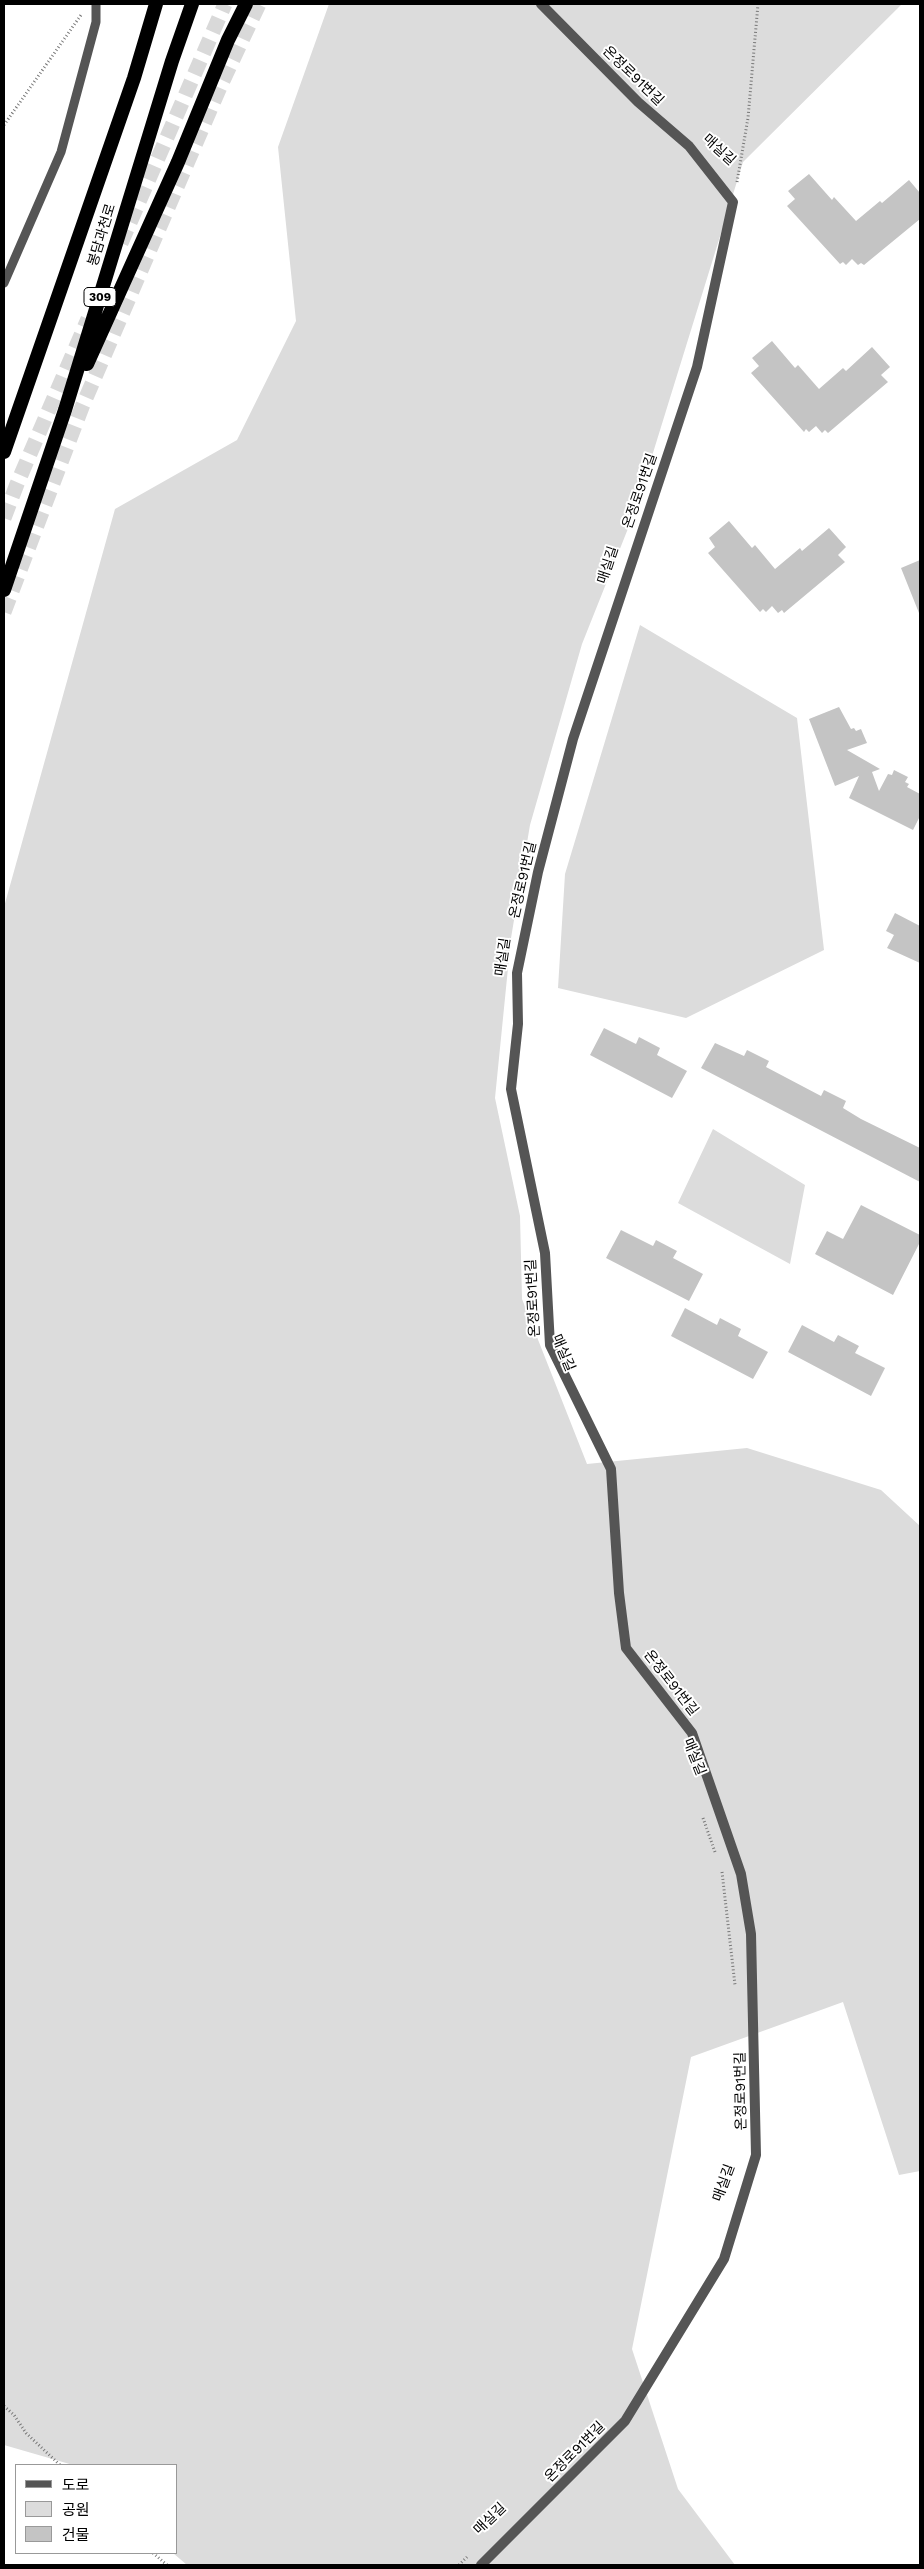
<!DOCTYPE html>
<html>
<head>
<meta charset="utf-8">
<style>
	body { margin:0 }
	#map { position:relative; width:924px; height:2569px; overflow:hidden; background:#fff; font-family:"Work Sans","Noto Sans KR",sans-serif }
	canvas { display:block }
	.frame { position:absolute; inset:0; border:5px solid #000; pointer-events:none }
	.legend { position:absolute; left:15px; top:2464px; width:162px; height:90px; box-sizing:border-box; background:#fff; border:1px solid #999; margin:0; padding:6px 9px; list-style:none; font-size:15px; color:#000 }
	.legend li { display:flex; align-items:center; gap:10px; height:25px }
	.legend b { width:25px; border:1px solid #999 }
</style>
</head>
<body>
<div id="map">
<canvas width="924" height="2569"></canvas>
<div class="frame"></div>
<ul class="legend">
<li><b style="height:6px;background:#555"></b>도로</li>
<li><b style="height:14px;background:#dcdcdc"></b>공원</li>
<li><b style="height:14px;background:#c4c4c4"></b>건물</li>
</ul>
</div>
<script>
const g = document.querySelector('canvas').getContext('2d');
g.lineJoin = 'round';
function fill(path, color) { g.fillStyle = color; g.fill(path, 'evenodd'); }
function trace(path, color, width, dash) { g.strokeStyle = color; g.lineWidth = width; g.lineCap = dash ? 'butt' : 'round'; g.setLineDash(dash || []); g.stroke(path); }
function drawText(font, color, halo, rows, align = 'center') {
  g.font = font + ' "Work Sans","Noto Sans KR",sans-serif'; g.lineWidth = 4; g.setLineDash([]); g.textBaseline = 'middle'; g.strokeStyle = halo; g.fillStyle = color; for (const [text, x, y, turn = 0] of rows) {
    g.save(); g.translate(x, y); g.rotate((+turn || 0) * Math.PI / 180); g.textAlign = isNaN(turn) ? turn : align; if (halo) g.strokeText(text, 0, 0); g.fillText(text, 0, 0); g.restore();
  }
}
fill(new Path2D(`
	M329,4H902L743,162L635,511L582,644L530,825L511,938L495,1098L520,1216L522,1299L587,1464L747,1448L881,1490L920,1526V2171L899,2175L843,2002L691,2057L632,2349L678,2489L735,2565H187L173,2553H176V2465H73L4,2445V907L115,509L237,440L296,321L278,147Z
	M640,625L797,718L824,950L686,1018L558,988L565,874Z
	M713,1129L805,1185L790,1264L678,1203Z`), '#dcdcdc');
fill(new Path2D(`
	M809,174L832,200L834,197L856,221L880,201L882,203L909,180L920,193V219L864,265L861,263L858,265L852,259L846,265L843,262L840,264L787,206L795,199L788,191Z
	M772,341L795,368L798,365L819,389L843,368L846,371L872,347L890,367L881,375L888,382L828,433L825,430L822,433L816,426L809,432L806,429L804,432L751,373L759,366L752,358Z
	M729,521L752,548L755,545L775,569L800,548L802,551L829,528L846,547L838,555L845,562L784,613L782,610L778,613L772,606L766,612L763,609L760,612L708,553L715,547L709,538Z
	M920,560V613H919L901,568Z
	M839,707L851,729L854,728L856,731L861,729L867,743L847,750L880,769L872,772L879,791L888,774L892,775L894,770L908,777L905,782L909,784L907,787L920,794V816L913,830L849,798L859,776L835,786L809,719Z
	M895,913L920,926V963L887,948L894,935L886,931Z
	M604,1028L636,1044L639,1037L660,1048L657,1055L687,1071L672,1098L590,1055Z
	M715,1043L744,1056L747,1050L769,1061L766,1067L821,1096L824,1090L846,1101L843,1108L861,1119L920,1148V1182L701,1068Z
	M861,1205L920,1235V1242L893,1295L815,1254L827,1231L843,1239Z
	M621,1230L653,1246L656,1240L677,1251L673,1258L703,1274L689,1301L606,1258Z
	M685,1308L717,1325L720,1318L741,1329L738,1336L768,1352L753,1379L671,1336Z
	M802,1325L834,1342L838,1335L859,1346L855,1353L885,1368L871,1396L788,1352Z`), '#c4c4c4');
trace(new Path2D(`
	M121,243L225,4
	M4,518L17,484L88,319
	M4,612L82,407L220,87L259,4`), '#d9d9d9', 15, [15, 8]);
trace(new Path2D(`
	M4,125L81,15
	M737,182L748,118L758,4
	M703,1818L715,1852
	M722,1872L735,1985
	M4,2406L14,2415L26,2433L60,2465
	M153,2553L167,2565
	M459,2565L467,2557`), '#777', 3, [1, 2.5]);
trace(new Path2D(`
	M4,283L61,152L96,22V4`), '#555', 9);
trace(new Path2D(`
	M481,2565L625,2421L724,2259L756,2155L751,1934L741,1874L692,1733L626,1648L619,1593L611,1469L550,1345L545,1253L511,1089L518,1024L517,973L538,872L573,739L697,367L733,202L689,146L638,102L541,4`), '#555', 10);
trace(new Path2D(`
	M87,364L178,162L228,40L246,4
	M4,452L134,78L156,4
	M4,590L65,410L172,61L192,4`), '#000', 14);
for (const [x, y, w] of [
	[100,297,32]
]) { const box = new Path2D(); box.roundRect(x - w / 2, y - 9.5, w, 19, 4); g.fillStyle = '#fff'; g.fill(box); trace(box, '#000', 1); }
drawText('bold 12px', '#000', null, [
	["309",100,297]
]);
drawText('14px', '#000', '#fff', [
	["온정로91번길",633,76,44],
	["매실길",719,150,42],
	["봉담과천로",102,235,-73],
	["온정로91번길",640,491,-71],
	["매실길",608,565,-72],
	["온정로91번길",523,880,-77],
	["매실길",503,957,-82],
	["온정로91번길",533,1298,-93],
	["매실길",563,1353,67],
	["온정로91번길",671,1683,52],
	["매실길",694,1757,68],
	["온정로91번길",741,2091,-91],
	["매실길",724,2183,-70],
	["온정로91번길",575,2452,-45],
	["매실길",490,2519,-44]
]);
</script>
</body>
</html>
